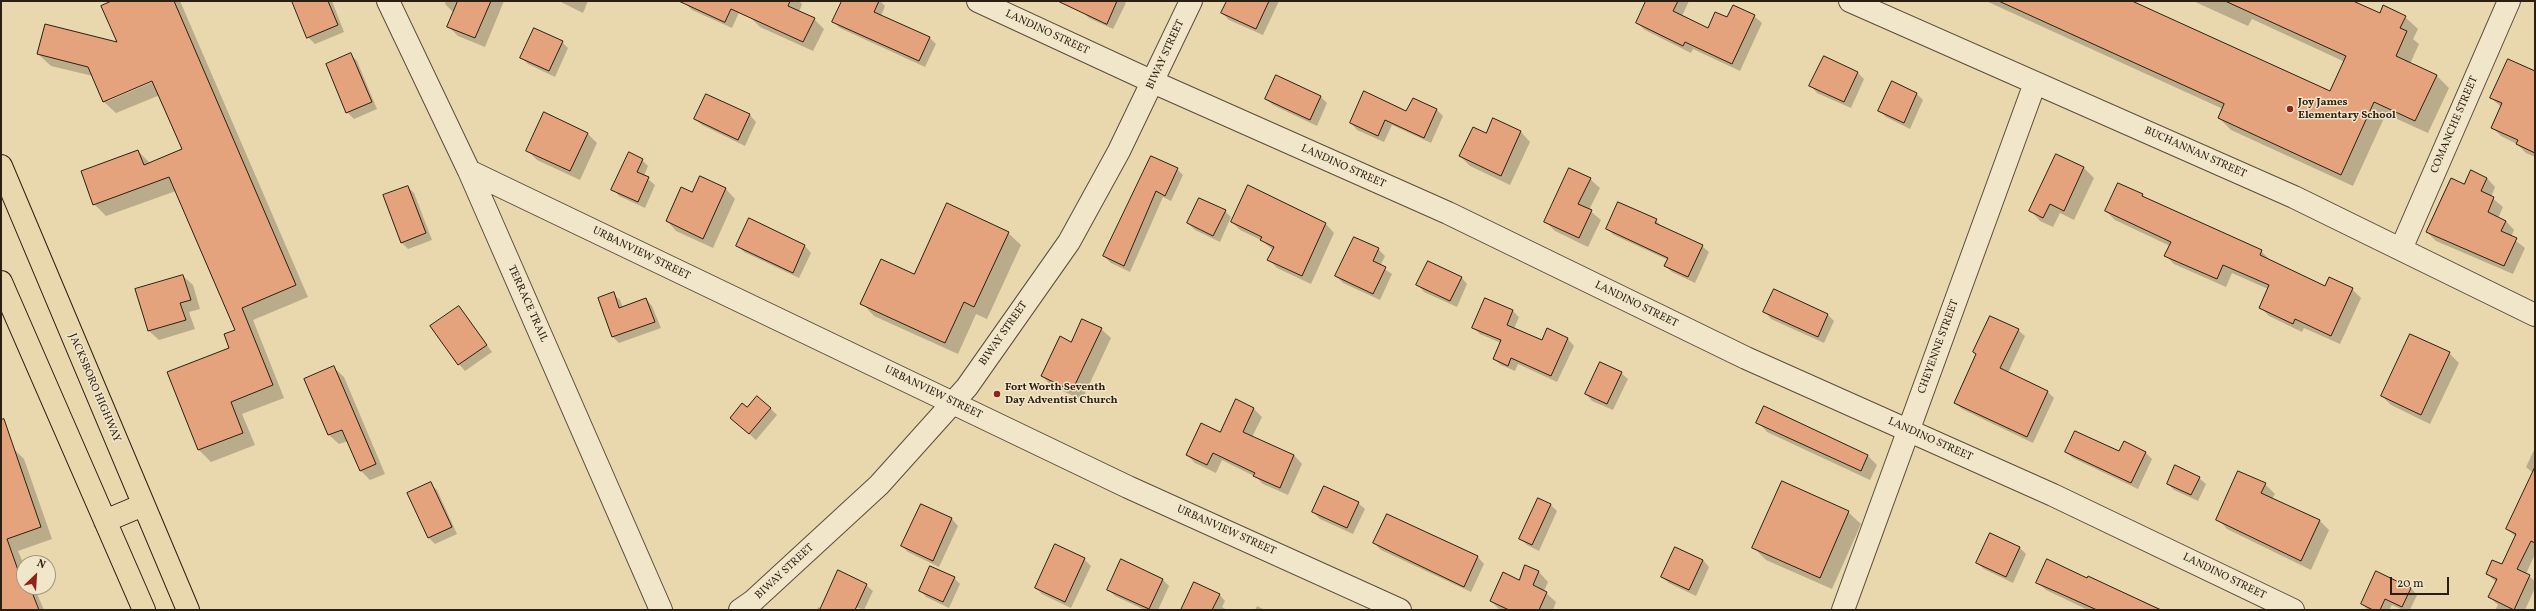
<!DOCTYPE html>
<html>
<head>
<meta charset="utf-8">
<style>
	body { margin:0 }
	#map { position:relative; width:2536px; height:611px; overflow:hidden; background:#e9d7ae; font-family:Vollkorn,serif }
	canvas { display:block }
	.frame { position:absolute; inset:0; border:2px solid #2b1f12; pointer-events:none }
	.north { position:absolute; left:16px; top:555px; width:40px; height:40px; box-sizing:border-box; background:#f1e5ca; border:1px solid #a29680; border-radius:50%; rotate:25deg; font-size:11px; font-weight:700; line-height:16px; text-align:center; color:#2b1f12 }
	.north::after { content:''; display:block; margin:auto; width:14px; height:18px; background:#8f2418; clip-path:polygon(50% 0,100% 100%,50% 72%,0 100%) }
	.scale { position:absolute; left:2390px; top:577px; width:59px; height:18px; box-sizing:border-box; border:2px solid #2b1f12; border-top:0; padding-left:5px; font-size:12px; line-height:14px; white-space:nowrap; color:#2b1f12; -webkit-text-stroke:3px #f1e5ca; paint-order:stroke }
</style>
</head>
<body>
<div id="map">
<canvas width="2536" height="611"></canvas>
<div class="frame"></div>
<div class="north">N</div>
<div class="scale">20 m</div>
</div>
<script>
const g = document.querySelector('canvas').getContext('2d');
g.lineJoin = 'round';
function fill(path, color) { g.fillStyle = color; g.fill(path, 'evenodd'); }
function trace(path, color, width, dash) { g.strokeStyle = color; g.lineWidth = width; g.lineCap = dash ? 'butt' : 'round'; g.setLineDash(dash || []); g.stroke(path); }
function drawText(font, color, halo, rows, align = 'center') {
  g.font = font + ' Vollkorn,serif'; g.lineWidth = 3; g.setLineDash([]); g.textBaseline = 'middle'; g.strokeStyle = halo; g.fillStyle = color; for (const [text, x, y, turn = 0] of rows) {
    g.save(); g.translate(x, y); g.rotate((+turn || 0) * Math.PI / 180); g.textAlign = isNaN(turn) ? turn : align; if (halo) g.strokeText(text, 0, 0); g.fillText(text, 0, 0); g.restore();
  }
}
fill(new Path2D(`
	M115,1H180L308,297L253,320L284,398L242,414L255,445L211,462L199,450L168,373L230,348L236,330L176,191L106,216L94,204L138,151L150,163L183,149L160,95L116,113L103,101L93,76L51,66L38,54L119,44ZM157,78V80L108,101V99Z
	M297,1H332L344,32L315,44L308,37Z
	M446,1H504L485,47L458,36L448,26L454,13L445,4Z
	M559,1H588L583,13Z
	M686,1H738L742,6L732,28L692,10L685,3Z
	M758,1H799L802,4L799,12L814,19L824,29L813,51L760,27L750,17Z
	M843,1H880L885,6L881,16L930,38L936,44L925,67L840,28L833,22Z
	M1088,1H1124L1126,3L1113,29L1089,18L1083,12Z
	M1228,1H1279L1263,35L1229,20L1222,13Z
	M1647,1H1689L1682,16L1708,29L1728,19L1754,16L1762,23L1740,71L1693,49L1691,53L1645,30L1637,23Z
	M1986,1H2129L2330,93L2345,62L2252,19L2248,26L2193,1H2351L2380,14L2405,17L2418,29L2413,39L2419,44L2410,64L2436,75L2449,88L2428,133L2386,114L2353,186L2231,130L2219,118L2223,109Z
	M562,42L568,48L555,77L528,64L521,57Z
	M351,55L357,61L377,109L354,119L347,112Z
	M1824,57L1858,73L1864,79L1851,108L1817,93L1811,86Z
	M2535,72V157L2526,153L2517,144L2501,136L2492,127L2501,107L2491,98Z
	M1277,76L1321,97L1327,103L1317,126L1273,105L1266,99Z
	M1893,83L1917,94L1923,100L1910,129L1886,117L1880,111Z
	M706,95L750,115L756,122L745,146L702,125L695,119Z
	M1413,99L1437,110L1443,116L1431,143L1392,125L1384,142L1357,130L1351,123L1407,112Z
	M1494,120L1521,132L1530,142L1510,185L1470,166L1460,156L1487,134Z
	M588,134L597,143L580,180L537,160L527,150Z
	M2057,155L2084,168L2094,178L2074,220L2060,213L2053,227L2040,221L2031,211Z
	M1151,157L1177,169L1183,175L1171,201L1163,197L1130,272L1111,263L1104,256Z
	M642,160L648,166L644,176L655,185L645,208L619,196L613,189Z
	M700,177L726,189L735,199L713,248L676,231L667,221L693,194Z
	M2487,178L2495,187L2491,197L2503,207L2498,218L2506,221L2514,230L2511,237L2525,248L2513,274L2436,241L2427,232L2464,186Z
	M1590,179L1600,188L1589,210L1601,220L1588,247L1555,231L1545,221Z
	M408,187L414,193L432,240L408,249L401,242Z
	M1248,187L1326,224L1334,233L1311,284L1277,268L1269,260L1273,250L1261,240L1240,230L1232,222Z
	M2142,195L2146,199L2261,251L2270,260L2325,287L2352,289L2361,298L2340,344L2304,328L2302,332L2269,316L2260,307L2268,289L2232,273L2226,287L2174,264L2166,256L2170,246L2115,220L2106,211Z
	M1225,211L1231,217L1220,242L1195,230L1188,223Z
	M750,220L805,246L811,253L799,278L744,252L737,246Z
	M1656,220L1662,227L1702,246L1709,252L1695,283L1672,272L1665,266L1668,260L1614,235L1607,229Z
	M1008,233L1021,245L987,319L976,314L958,354L874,316L862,303Z
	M1378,249L1385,256L1380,266L1392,274L1380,300L1343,283L1336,276Z
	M183,276L193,285L200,309L189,312L195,329L159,340L149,331L136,290Z
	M1461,277L1467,284L1457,307L1424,292L1418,285Z
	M613,294L620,300L623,308L646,299L652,306L661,328L619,343L613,337L599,299Z
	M459,307L492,352L465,371L459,364Z
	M1513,311L1519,317L1514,329L1542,341L1548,330L1568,339L1574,346L1557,382L1518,364L1515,371L1501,365L1494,359L1501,343L1480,334L1474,328Z
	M1765,312L1828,315L1834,321L1824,343L1771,319Z
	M1101,329L1111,338L1082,400L1052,386L1042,376L1072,343Z
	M2018,330L2025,336L2008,373L2048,392L2054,398L2033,443L1962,409L1955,403Z
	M2449,353L2459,363L2430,424L2391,405L2382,396Z
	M334,368L344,377L385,474L370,480L360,470L348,441L339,444L329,435L305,379Z
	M1621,373L1628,379L1613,410L1592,401L1586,394Z
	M1236,400L1254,409L1262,417L1252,437L1294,455L1302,464L1288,495L1263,484L1256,477L1222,460L1216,473L1195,463L1187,455L1220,433Z
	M770,408L777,415L756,440L731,418L747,409Z
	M1765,408L1868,456L1877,465L1870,480L1767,432L1758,422Z
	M12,447L24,459L52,539L18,551L24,565V587H34L44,610H1V451Z
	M2535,448V554L2526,574L2535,581V588L2525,610H2495L2498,605L2489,597L2496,582L2487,574L2502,566L2516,537L2507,529L2533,473L2526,467Z
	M2066,452H2145L2152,459L2138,489L2073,458Z
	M2199,478L2206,484L2198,501L2174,490L2168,484Z
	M430,484L437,490L457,534L435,544L428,537Z
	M2265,484L2275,494L2272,499L2320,521L2329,530L2311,570L2227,529L2218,519Z
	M1538,499L1551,505L1557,511L1539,551L1527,545L1520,538Z
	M1358,503L1365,509L1353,534L1320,519L1313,512Z
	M921,505L952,519L958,526L939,567L908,552L902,546Z
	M1848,512L1861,524L1832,589L1766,560L1754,548Z
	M1387,515L1478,557L1484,564L1471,592L1381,550L1374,543Z
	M2020,548L2026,554L2013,583L1984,569L1977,563Z
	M1084,559L1091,566L1071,608L1042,594L1036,588Z
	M1703,560L1709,567L1696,596L1669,583L1662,577Z
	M1526,566L1539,572L1548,582L1544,591L1556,602L1553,610H1500L1491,601L1519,581Z
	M2377,572L2411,588L2417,595L2410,610H2403L2392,605L2389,610H2368L2362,604Z
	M2089,577L2163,610H2088L2046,590L2037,582L2088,579Z
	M954,578L960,584L949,608L926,597L920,590Z
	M1163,580L1169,586L1158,610H1145L1115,596L1108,589Z
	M866,585L873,591L864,610L850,605L848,610H817L818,607L821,609Z
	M1219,594L1225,601L1222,607L1227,610H1182Z
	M1257,606L1265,610H1255Z`), '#0003');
const building = new Path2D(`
	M112,1H174L296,285L242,308L273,385L231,402L243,433L198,450L167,372L229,348L224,334L235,330L169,177L93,205L81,171L138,150L144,165L182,149L152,81L103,102L88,67L37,54L45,24L117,42L101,6Z
	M292,1H328L338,25L307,38Z
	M458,1H491L475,38L447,27Z
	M679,1H790L788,6L815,18L803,42L731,9L725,22Z
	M842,1H879L874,12L930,37L919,61L832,22Z
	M1058,1H1117L1107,24Z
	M1227,1H1269L1256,29L1221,13Z
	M1646,1H1678L1673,11L1708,28L1715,12L1727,17L1733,5L1755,15L1732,64L1685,42L1683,46L1636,23Z
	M1999,1H2132L2330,91L2346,56L2225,1H2353L2380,13L2383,5L2406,16L2400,28L2407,31L2396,56L2437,75L2415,121L2374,102L2341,175L2218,118L2224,104Z
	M534,28L563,41L549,71L520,58Z
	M351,53L372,102L346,113L326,64Z
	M1824,56L1858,72L1844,102L1809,86Z
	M2508,59L2535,71V153L2516,144L2518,140L2491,128L2502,103L2490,98Z
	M1276,75L1321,96L1310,120L1265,99Z
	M1892,81L1917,93L1904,123L1878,111Z
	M1364,91L1406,111L1413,98L1437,109L1424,138L1385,120L1378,136L1350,123Z
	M706,94L750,114L738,140L694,119Z
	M544,112L588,133L570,171L526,151Z
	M1493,118L1521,131L1501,176L1459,156L1473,127L1486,133Z
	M629,152L643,159L637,172L649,177L638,202L611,190Z
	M2056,154L2084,167L2064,211L2050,204L2043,218L2029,211Z
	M1151,156L1178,168L1165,196L1156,191L1124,266L1103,256Z
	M1569,168L1591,178L1578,204L1592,210L1579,238L1544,222Z
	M2471,170L2487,178L2481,191L2494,197L2488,212L2506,221L2501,231L2517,238L2504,266L2426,232L2451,178L2464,184Z
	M700,176L726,188L703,239L666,221L681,187L692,192Z
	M2118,183L2143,194L2142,196L2262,250L2260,255L2325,286L2329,277L2353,288L2331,336L2295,319L2293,324L2259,308L2269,285L2223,265L2217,279L2164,256L2171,242L2105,211Z
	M1248,185L1326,223L1302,276L1267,260L1274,247L1260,240L1262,237L1231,222Z
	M408,186L426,233L401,243L383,195Z
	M1199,198L1226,210L1213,236L1187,223Z
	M1618,202L1657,219L1655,223L1703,245L1688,277L1664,266L1668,258L1606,229Z
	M947,203L1009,232L974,307L964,302L945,343L860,304L881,259L914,274Z
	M749,218L805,245L793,273L736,246Z
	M1354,237L1379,248L1373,261L1386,267L1373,294L1335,276Z
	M1428,261L1462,277L1450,301L1416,285Z
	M183,275L191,300L180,303L186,320L148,331L135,289Z
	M1774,289L1828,314L1818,337L1763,312Z
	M614,292L619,308L646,298L655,322L612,337L598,298Z
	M1485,298L1513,310L1507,325L1542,340L1547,328L1568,338L1551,376L1511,358L1508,366L1493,359L1501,340L1472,328Z
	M459,306L487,345L458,365L430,326Z
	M1990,316L2019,329L2000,368L2048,391L2027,437L1954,403L1976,354L1973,352Z
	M1082,319L1102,328L1072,391L1041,376L1060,336L1071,342Z
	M2410,334L2450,352L2421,415L2381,396Z
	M1600,362L1622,372L1607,404L1585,394Z
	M334,366L376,464L360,471L342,430L328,435L304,379Z
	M757,396L771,408L749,434L730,418L742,403L747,407Z
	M1236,399L1254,408L1243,432L1294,455L1280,488L1253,476L1255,473L1213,453L1207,465L1186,455L1201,423L1220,432Z
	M1764,406L1868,455L1861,471L1756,423Z
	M4,419L41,527L7,539L24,587H30L39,610H1V420Z
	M2075,431L2119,451L2124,441L2146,452L2131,483L2065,452Z
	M2175,465L2200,477L2191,495L2167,484Z
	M2535,467V543L2531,541L2517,569L2530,575L2514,610L2488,597L2497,579L2486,574L2492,560L2502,564L2516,534L2506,529Z
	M2238,471L2266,483L2261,493L2320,520L2301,561L2216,520Z
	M1782,481L1849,511L1820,578L1752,548Z
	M431,482L452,527L428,538L407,493Z
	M1324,486L1359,502L1347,528L1312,512Z
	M1538,498L1551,504L1532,545L1519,539Z
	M921,504L952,518L933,561L901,546Z
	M1387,514L1478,556L1464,587L1373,543Z
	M1990,533L2020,547L2006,577L1976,563Z
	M1055,544L1085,558L1065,602L1035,588Z
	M1675,547L1703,560L1689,590L1661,577Z
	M1121,559L1163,579L1149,609L1107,590Z
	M2047,559L2087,578L2088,576L2161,610H2097L2057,592L2036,583Z
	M1525,565L1539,571L1533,585L1547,592L1539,610H1509L1490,601L1503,572L1519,580Z
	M930,566L955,577L943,602L919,591Z
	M838,570L867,584L855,610H820Z
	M2376,571L2411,588L2402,607L2385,599L2380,610H2373L2361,604Z
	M1194,582L1220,594L1212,610H1181Z`);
fill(building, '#e4a37c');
trace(building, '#2b1f12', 1);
const minor = new Path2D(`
	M388,1L469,171L661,610
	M978,1L1153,82L1448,213L1746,358L2053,495L2293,610
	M1850,1L2294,197L2535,315
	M469,171L1128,487L1400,610
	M2401,249L2509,1
	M740,610L753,601L879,485L967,387L1069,242L1119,151L1191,1
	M1843,610L2035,83`);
const major = new Path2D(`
	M1,166L188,610
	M1,282L144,610
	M105,521L143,505`);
trace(minor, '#5a4d39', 24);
trace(major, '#2b1f12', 24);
trace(minor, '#f1e5ca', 22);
trace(major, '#e9d7ae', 22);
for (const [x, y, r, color] of [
	[2290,109,4,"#8f2418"],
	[997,394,4,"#8f2418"]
]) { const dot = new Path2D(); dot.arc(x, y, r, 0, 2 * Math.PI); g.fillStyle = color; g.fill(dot); trace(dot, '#f1e5ca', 1.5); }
drawText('11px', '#2b1f12', '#f1e5ca', [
	["LANDINO STREET",1047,33,25],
	["BIWAY STREET",1166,55,-65],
	["COMANCHE STREET",2455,125,-67],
	["BUCHANNAN STREET",2195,153,24],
	["LANDINO STREET",1343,167,24],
	["URBANVIEW STREET",641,254,26],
	["TERRACE TRAIL",527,304,66],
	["LANDINO STREET",1636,305,26],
	["BIWAY STREET",1004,334,-55],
	["CHEYENNE STREET",1939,347,-70],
	["JACKSBORO HIGHWAY",94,388,67],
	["URBANVIEW STREET",933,393,26],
	["LANDINO STREET",1930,440,24],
	["URBANVIEW STREET",1226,531,24],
	["BIWAY STREET",785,572,-43],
	["LANDINO STREET",2224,577,26]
]);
drawText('bold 11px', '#2b1f12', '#f1e5ca', [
	["Joy James",2298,103],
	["Elementary School",2298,116],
	["Fort Worth Seventh",1005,388],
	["Day Adventist Church",1005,401]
], 'left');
</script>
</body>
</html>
